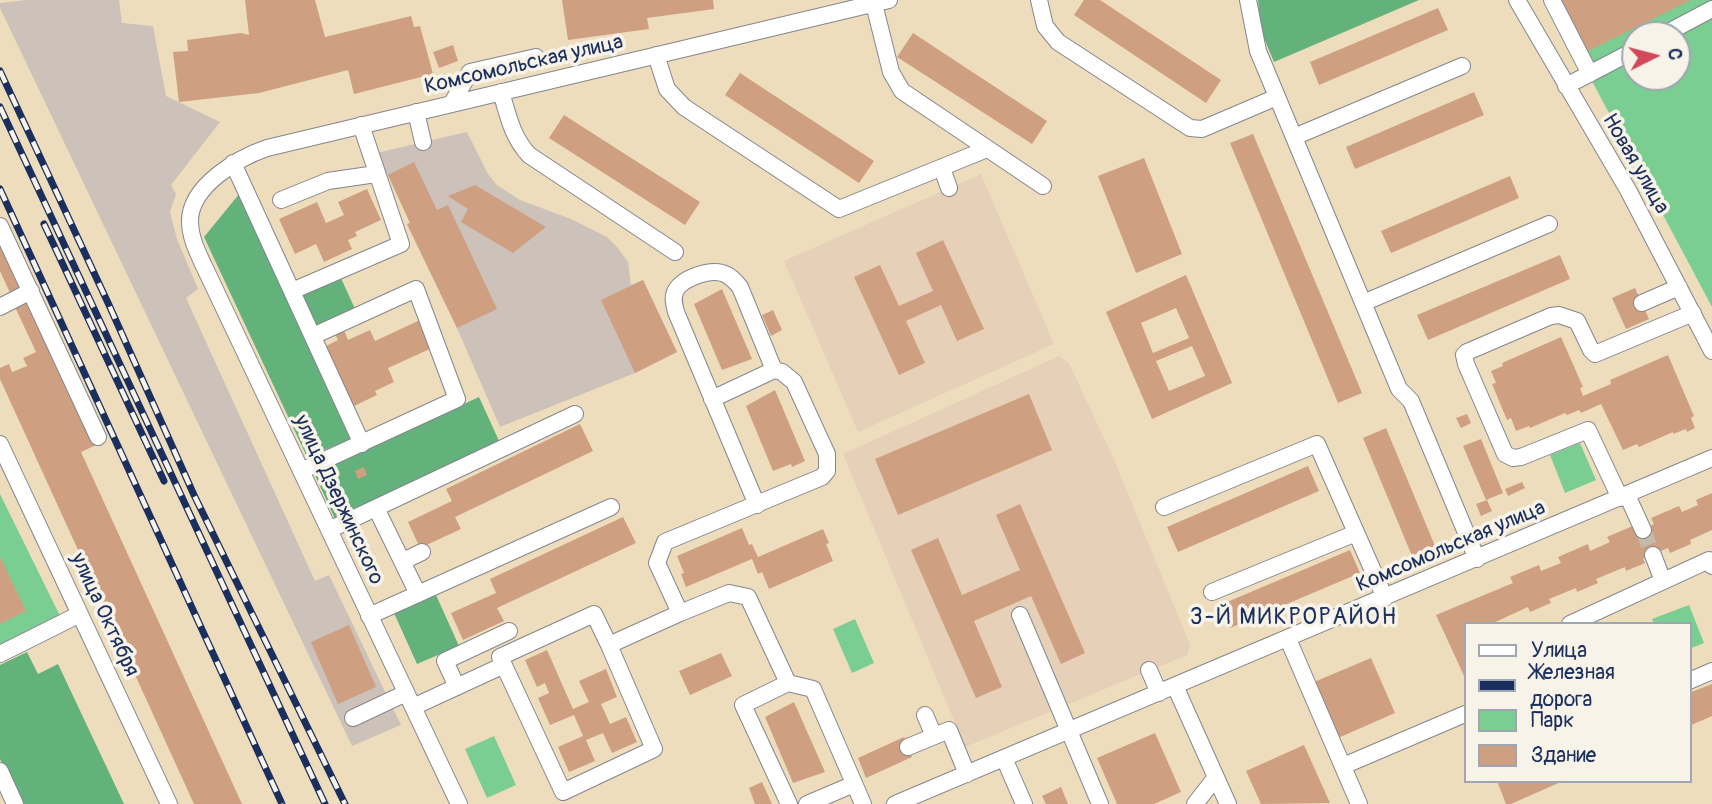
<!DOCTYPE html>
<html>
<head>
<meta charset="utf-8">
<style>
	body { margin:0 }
	#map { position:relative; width:1712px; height:804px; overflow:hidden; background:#eeddbc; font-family:Pangolin,sans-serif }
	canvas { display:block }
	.legend { position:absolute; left:1464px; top:622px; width:228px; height:161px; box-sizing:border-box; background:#f7f3e8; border:2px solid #9fa5b1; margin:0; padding:9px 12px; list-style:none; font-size:21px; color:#1b2f5e }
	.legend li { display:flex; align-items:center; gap:14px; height:35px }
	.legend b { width:35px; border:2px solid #9fa5b1 }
	.north { position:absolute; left:1621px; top:21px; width:70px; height:70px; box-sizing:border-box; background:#f7f3e8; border:2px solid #9fa5b1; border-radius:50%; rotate:84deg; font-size:19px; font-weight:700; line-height:28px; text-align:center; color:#1b2f5e }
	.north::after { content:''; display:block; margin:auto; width:24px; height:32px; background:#d1495b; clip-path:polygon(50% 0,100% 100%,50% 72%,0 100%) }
</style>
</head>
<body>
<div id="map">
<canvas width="1712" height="804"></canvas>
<ul class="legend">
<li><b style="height:9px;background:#fff"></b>Улица</li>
<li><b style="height:9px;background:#1b2f5e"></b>Железная дорога</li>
<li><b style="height:19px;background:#7ace91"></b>Парк</li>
<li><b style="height:19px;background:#cf9f82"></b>Здание</li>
</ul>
<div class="north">С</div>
</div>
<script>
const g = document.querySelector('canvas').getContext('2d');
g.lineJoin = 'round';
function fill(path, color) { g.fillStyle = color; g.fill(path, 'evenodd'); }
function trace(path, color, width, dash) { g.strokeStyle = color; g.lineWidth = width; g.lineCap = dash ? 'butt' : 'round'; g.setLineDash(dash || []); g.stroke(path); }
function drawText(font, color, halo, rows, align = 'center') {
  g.font = font + ' Pangolin,sans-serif'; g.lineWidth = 7; g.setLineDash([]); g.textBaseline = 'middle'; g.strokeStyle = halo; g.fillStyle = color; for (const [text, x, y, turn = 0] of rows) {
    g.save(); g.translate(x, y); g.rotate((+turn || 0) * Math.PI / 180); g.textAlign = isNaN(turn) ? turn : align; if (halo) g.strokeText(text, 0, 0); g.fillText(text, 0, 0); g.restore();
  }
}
fill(new Path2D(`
	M981,174L1054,344L858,432L784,261Z
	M1059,356L1069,363L1116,464L1190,645L1187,655L965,747L843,454Z`), '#e6d0b7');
fill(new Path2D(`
	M27,0H119L122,23L153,26L166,96L220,122L171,185L176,194L170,212L177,239L198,289L186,298L315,581L329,575L401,725L352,746L0,8V3Z
	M467,132L488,174L497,185L520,200L571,219L607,237L618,248L628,262L631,285L643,280L677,352L635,373L500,427L457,328L407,224L410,223L388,175L383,174L376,153Z`), '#ccc2b9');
fill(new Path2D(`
	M1549,0H1712V307ZM1635,35H1677V77H1635Z
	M1580,443L1596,480L1565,493L1550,455Z
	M0,494L62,620L0,650Z
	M1689,605L1704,643L1689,649V624H1654L1652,619Z
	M855,619L874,663L852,673L833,629Z
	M494,736L516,785L487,798L465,749Z`), '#7ace91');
fill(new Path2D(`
	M1258,0H1419L1274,62L1261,31Z
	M240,193L351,439L307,457L204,237Z
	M340,276L356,311L318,328L302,293Z
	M479,397L500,443L335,519L314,473Z
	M436,595L459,646L417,664L394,613Z
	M27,652L38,674L58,664L124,804H21L0,759V665Z`), '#63b17b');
fill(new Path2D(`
	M245,0H315L325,37L411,16L414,27L420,26L433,74L354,94L348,70L259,93L179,102L173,52L188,51L187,40L241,33L249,35Z
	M562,0H713L714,9L647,18L649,29L568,40Z
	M1084,0H1100L1221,80L1206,103L1074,15Z
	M1556,0H1691L1584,53Z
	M1438,8L1448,30L1319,85L1310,62Z
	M913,33L1047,121L1032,144L897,57Z
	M453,45L458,61L439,68L433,52Z
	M740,73L874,161L859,183L725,95Z
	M1474,92L1484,115L1355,169L1346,147Z
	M564,115L700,202L685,225L549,138Z
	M1253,134L1362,393L1338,403L1230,143Z
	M1144,158L1182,254L1136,273L1098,176Z
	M414,162L437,210L448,205L497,309L457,328L407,224L410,223L388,175Z
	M1510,176L1519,198L1391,253L1381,231Z
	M475,185L546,227L513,253L461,222L468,209L448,196Z
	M367,189L381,220L355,232L357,236L348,240L352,249L324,262L316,244L295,254L279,219L317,202L326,223L344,215L338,202Z
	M0,238L22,287L10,293L0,271Z
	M943,240L984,329L957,341L941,305L906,321L925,363L899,375L854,277L880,265L899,306L933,291L916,253Z
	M1560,255L1570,279L1428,340L1417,315Z
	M1186,275L1232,383L1152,419L1106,312ZM1176,308L1189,338L1153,353L1141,323ZM1192,346L1205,376L1169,391L1156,361Z
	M643,280L677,352L635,373L601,300Z
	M1635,288L1649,319L1626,329L1612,298Z
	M722,289L752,359L722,370L694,304Z
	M28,301L96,445L81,452L242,804H194L0,379V368L9,364L12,372L27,366L23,358L36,352L15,307Z
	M773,310L782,330L771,336L762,315Z
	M420,320L432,348L388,368L394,382L375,391L377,395L350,408L322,348L338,340L335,334L344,330L348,340L370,330L375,341Z
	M1561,337L1583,387L1580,388L1583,396L1611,384L1610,380L1668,355L1694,416L1691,418L1695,428L1687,432L1686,429L1673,434V432L1639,447L1637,444L1623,450L1601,404L1581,413L1579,410L1567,415L1565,413L1530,428L1529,426L1516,431L1511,418L1507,420L1492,384L1496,383L1491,371L1503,366L1502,363Z
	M775,390L805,461L792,467L791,464L773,471L746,406Z
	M1029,394L1052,450L898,515L875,459Z
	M1467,414L1471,423L1461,428L1456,418Z
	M580,424L593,451L455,517L461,529L420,548L408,522L452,501L446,489Z
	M1386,428L1435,546L1412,556L1363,438Z
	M1481,439L1503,493L1486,500L1463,446Z
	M1308,466L1319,491L1178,552L1167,527Z
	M364,467L367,475L358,479L355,471Z
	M1522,482L1525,488L1508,496L1505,489Z
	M1712,493V530L1690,540L1691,544L1670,553L1668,548L1643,559L1645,563L1626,571L1625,567L1596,579L1598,583L1577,592L1576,588L1549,599L1551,603L1530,612L1528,607L1491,624H1465V678L1436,615L1513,583L1510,577L1539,565L1541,571L1561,563L1558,557L1588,544L1590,551L1610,542L1607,537L1635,525L1648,527L1654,524L1651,518L1679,506L1682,512L1698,505L1696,500Z
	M1487,500L1492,511L1481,516L1476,504Z
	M1020,504L1085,653L1061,664L1031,596L974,621L1002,687L976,698L911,550L938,538L962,595L1020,570L996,515Z
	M623,517L636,543L497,608L504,621L463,640L451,613L496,593L490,579Z
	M742,528L749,545L752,544L758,557L823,529L829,543L826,544L833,561L769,589L762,572L758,574L752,559L686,587L681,574L684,573L677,556Z
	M1350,550L1360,573L1230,628L1220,605Z
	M0,557L26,611L0,624Z
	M349,625L376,687L338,704L311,642Z
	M547,650L573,709L589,702L579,681L606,669L617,697L601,704L610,724L626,717L637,742L612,753L603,733L586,740L595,761L569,772L558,747L583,736L574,715L550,725L538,698L549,693L545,683L537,687L525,660Z
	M721,653L732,676L690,695L679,671Z
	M1371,658L1395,713L1338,738L1314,682Z
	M1712,684V716L1689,726V693Z
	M794,702L825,772L793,783L765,717Z
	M1155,733L1181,792L1154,804H1117L1097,758Z
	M904,737L912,757L866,778L858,758Z
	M1304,745L1330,803L1261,804L1246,771Z
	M1497,781H1563L1511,804H1506Z
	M762,782L772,804H755L749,788Z
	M1061,787L1068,804H1046L1042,796Z`), '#cf9f82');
trace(new Path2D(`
	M1643,530L1653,555`), '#c4baa9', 16, [16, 8]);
const minor = new Path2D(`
	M1039,0L1045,26L1058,42L1190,128L1202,129L1277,97
	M1248,0L1258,51L1399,389L1411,401L1477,559
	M1517,0L1628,190L1712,351
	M1552,0L1590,74
	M874,4L891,72L902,91L1043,186
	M1663,35L1712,9
	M656,55L667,89L684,107L839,209L987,149
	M1566,86L1635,50
	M501,92C508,115 512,137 529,155L675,252
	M452,103L470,72L536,57
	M416,112L423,142
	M1294,137L1462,66
	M233,163L362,444
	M942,168L949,188
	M281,200L328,181L376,174
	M0,226L98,437
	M292,291L401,244L361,125
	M1363,303L1549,224
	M1642,303L1679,287
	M0,307L31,291
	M712,399L774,370L782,372L794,382L827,454V471L822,477L665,542L657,563L680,613L729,593L748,597L788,683
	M0,444L169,804
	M301,471L457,399L416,289L313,336
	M1627,495L1643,530
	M1620,498L1588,430L1521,457L1513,458L1505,454L1466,364L1464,355L1467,352L1551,316L1559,315L1577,321L1591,350L1595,354L1693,313
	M757,505L676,312C674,304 672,297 676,290C683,278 709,269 722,273C730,275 735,281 740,287L774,370
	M1164,507L1317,444L1385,598
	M376,508L418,594
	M329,530L575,414
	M1653,555L1663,581
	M403,561L422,552
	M1212,592L1356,533
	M1020,615L1100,804
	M369,616L611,507
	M1570,624L1709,560L1712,566
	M1288,639L1359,804
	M609,645L594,614L500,657L563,792L654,749L609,645L680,613
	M0,654L80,614
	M1149,670L1159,693
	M1689,681L1712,671
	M1175,686L1228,804
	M457,687L445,661L509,631
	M413,707L504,665
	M925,715L934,736
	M353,718L406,693
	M908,747L949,730L967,774
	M1004,758L1024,804
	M1343,766L1465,714
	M0,771L15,804
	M459,804L203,264C197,251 190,237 190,221C190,186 238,158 267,148L889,0
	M789,804L743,705L788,683L813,689L863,804
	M807,804L854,784
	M895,804L1712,458
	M1195,804L1216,777`);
trace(minor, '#84868d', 18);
trace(minor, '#fff', 16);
const rail = new Path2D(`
	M0,71L109,305L194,495L345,804
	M0,107L325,804
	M0,189L282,804
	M44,224L164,481`);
trace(rail, '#1b2f5e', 7);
trace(rail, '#f7f3e8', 4.5, [13]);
drawText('21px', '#1b2f5e', '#f7f3e8', [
	["Комсомольская улица",524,65,-13],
	["Новая улица",1635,164,60],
	["улица Дзержинского",338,500,65],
	["Комсомольская улица",1451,547,-23],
	["улица Октября",104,615,65]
]);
g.letterSpacing = '2px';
drawText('23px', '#1b2f5e', '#f7f3e8', [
	["3-Й МИКРОРАЙОН",1294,618]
]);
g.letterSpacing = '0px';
</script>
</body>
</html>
